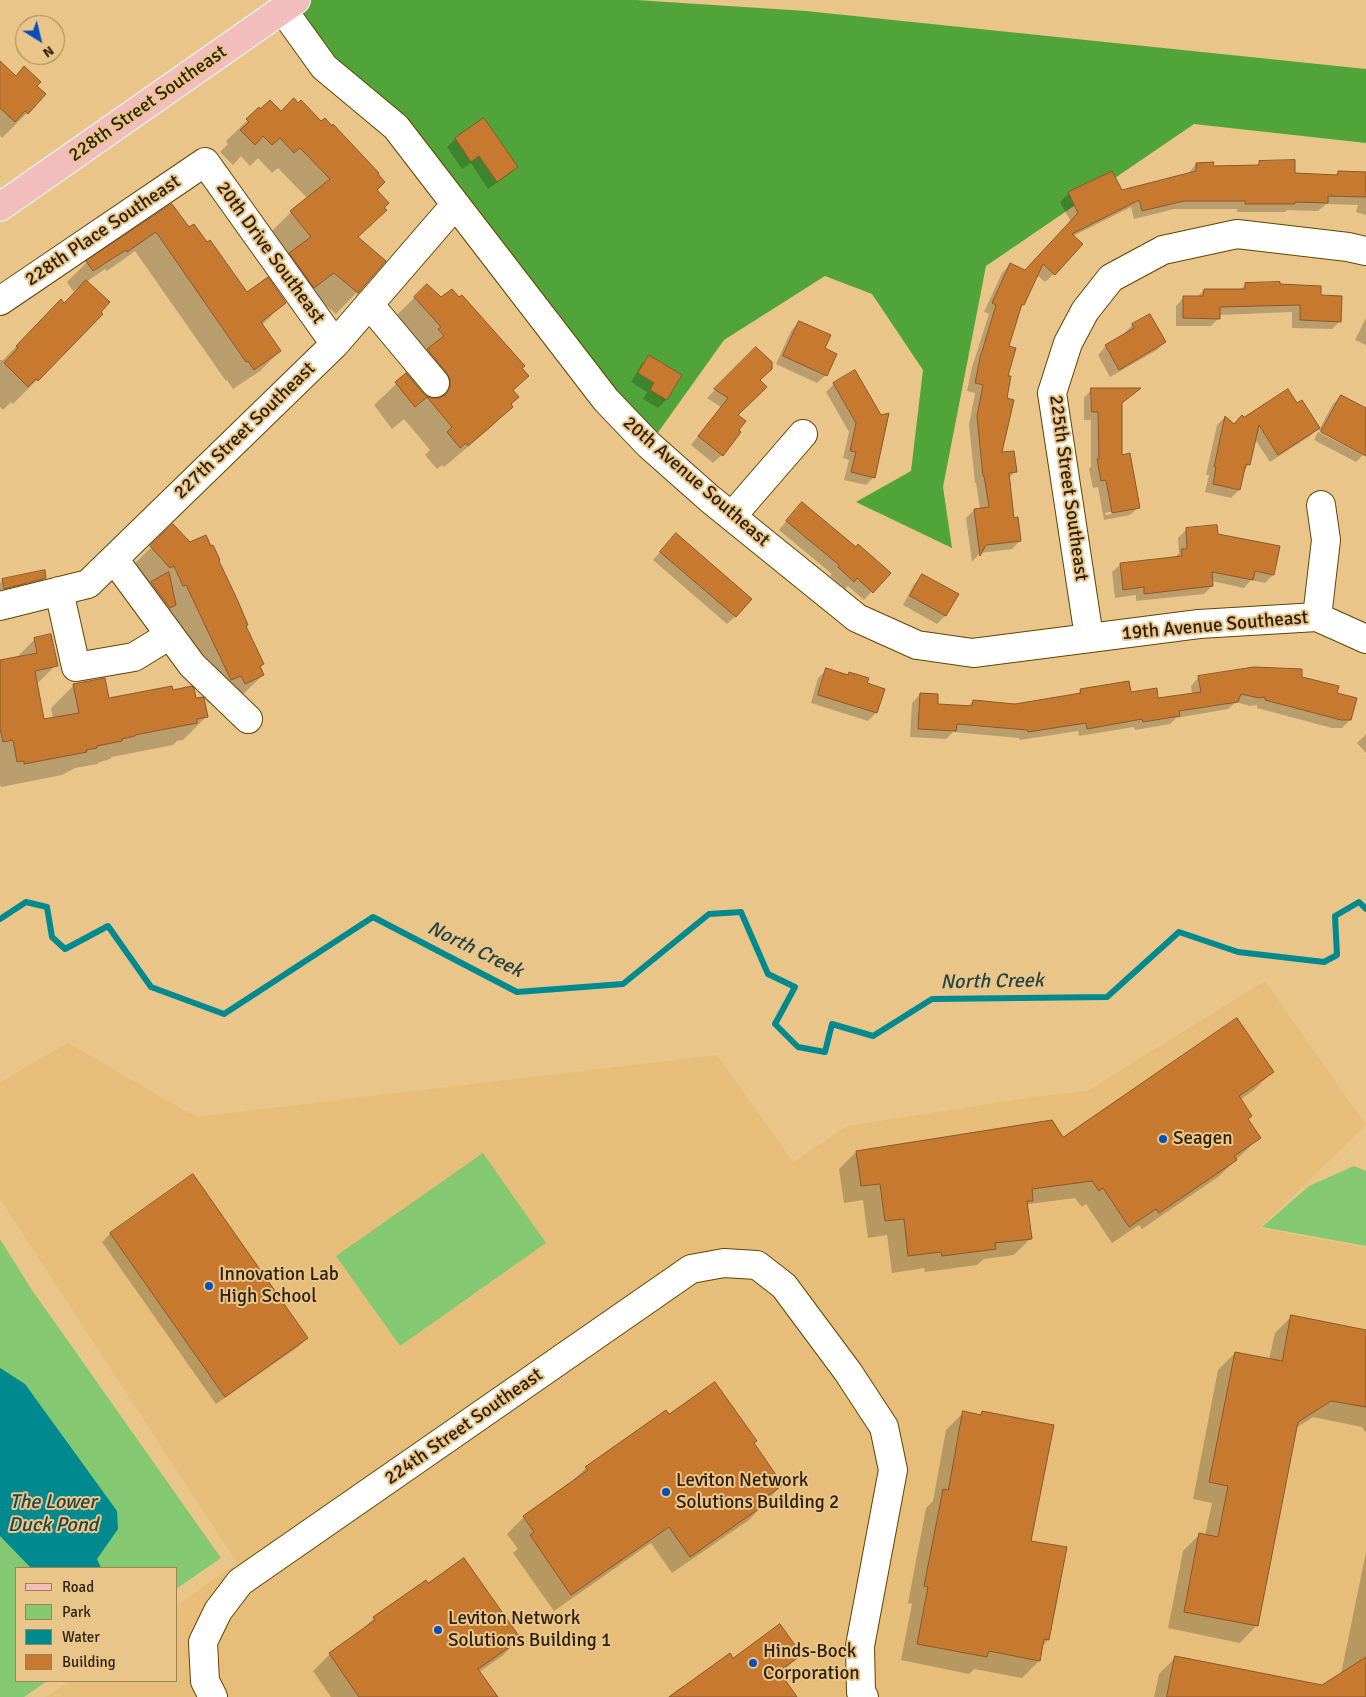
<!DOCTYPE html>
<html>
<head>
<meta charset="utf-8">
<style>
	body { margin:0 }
	#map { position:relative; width:1366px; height:1697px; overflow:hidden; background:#e9c589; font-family:Signika,sans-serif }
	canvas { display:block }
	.legend { position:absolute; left:15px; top:1567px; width:162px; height:115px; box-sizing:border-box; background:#e9c589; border:1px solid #9d8254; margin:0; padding:6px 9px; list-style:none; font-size:15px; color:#2c1e05 }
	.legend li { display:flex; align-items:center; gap:10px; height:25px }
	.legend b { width:25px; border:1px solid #9d8254 }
	.north { position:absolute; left:15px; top:15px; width:50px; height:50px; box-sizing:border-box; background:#e9c589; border:1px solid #9d8254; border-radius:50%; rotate:144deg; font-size:14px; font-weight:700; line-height:20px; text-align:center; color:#2c1e05 }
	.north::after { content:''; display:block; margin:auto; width:18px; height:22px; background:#0450ba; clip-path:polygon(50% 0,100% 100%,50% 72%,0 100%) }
</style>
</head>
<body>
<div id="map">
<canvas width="1366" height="1697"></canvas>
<ul class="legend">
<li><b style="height:6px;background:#f2bdbd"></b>Road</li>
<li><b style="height:14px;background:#84c972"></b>Park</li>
<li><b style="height:14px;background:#008a8f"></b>Water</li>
<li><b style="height:14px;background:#c87930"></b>Building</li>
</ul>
<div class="north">N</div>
</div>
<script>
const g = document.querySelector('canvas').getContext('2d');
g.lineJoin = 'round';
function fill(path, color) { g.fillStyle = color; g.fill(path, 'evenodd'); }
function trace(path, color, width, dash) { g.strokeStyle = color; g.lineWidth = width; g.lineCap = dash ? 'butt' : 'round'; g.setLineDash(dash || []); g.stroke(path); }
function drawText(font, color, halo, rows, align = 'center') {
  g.font = font + ' Signika,sans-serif'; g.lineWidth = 4; g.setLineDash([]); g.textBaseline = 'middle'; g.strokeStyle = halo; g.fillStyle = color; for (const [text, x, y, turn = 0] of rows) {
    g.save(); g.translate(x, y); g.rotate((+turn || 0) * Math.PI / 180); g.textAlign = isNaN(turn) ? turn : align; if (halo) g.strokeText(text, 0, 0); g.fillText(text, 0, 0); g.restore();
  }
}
fill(new Path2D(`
	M1265,981L1366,1125L1260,1228L1366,1248V1697H46L69,1681H176V1606L237,1563L0,1199V1082L68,1043L196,1117L717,1055L793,1162L847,1126L1034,1097L1087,1091Z`), '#e6be7a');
fill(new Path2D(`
	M483,1153L546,1243L400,1346L336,1256Z
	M1354,1166L1366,1171V1246L1262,1227L1309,1186Z
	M0,1239L32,1290L221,1558L176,1589V1568H16V1681H47L24,1697H0Z`), '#84c972');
fill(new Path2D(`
	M302,0H636L806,11L1366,69V143L1194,124L986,266L943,487L952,548L856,502L911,471L923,370L872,294L825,276L724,340L649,445L283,10Z`), '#50a43a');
fill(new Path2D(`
	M0,1368L25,1384L117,1511L118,1529L97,1559L101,1568H31L0,1536Z`), '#008a8f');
fill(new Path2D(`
	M0,73L15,77L36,86L27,113L2,138L0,135Z
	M259,109L281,113L375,190L357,238L384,261L357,292L336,314L312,294L270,233L291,212L307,198L278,168L272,173L258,158L250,166L241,156L233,165L220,152L228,144L226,141Z
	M484,120L517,167L508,175L488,189L471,163L462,169L447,147L455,139Z
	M1260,162L1294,174L1334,176L1338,172L1366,180V215L1356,212L1358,205L1326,204L1318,211L1287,210L1285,212H1237V209H1174L1134,219L1131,207L1073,236L1082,244L1054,274L1045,282L1037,275L1023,305L1019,309L1007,347L1005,399L1000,453L1015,472L1008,479L1013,519L1020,541L1012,549L980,553L972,562L966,518L974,510L980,509L976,483H975L969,425L975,393L967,391L972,367L989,314L984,312L1002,273L1010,265L1025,271L1071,222L1060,202L1069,193L1112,172L1121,191L1188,174L1196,164L1212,168L1256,166Z
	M171,205L188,229L247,294L285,302L262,325L280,351L260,371L233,389L227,380L226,381L135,251L107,271L105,269L86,282L37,380L13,404L11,402L3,410L0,407V360H3L37,325L63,304L80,287L73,291L67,282L87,262Z
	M427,285L521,368L528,376L513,391L510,405L511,407L489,429L444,467L442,465L437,469L425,455L430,450L404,419L392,429L374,405L407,374L405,372L420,357L392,320Z
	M1245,285L1320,296L1340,321L1332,329L1292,328V312L1219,315V318L1211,326H1176V306L1184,297L1196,298L1204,290L1239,291Z
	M1150,315L1165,342L1157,350L1110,377L1098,355L1106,346L1125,335L1124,334L1132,325Z
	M1366,318V345L1355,340Z
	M799,322L824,349L826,375L817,383L776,364L791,331Z
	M756,348L758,380L736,415L722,455L713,463L691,445L721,407L707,398Z
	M650,357L681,375L666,400L658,408L643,399L647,392L631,382L641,365Z
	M854,372L874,477L866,485L844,480L849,460L843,458L849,432L826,392L834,384Z
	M1092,389H1138L1120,405L1121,456L1139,507L1130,515L1104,520L1098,487L1093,488L1089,469L1091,467V420H1084V398ZM1131,508V510L1106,515L1105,513Z
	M1341,396L1366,409V450L1363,455V453L1319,430L1333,404Z
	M1225,417L1234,425L1242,417L1315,431L1310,436L1270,462L1255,439L1249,464L1244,470L1239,490L1231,498L1205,492L1209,475H1206L1217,425Z
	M1318,432L1363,455L1356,462L1314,440Z
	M794,512L872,591L864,600L848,586L845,589L830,576L832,574L779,530Z
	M173,526L190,544L217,562L262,664L259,667L263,675L239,698H218L208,703L165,614L127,571Z
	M1186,530L1273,575L1265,583L1251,580L1244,588L1212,581V586L1204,594L1136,601V595L1115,598L1112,572L1121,564L1174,558L1179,553L1178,538Z
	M668,543L736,616L727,624L653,560Z
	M922,576L945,616L937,624L903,605L914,584Z
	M45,578L37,586L0,595V583L3,580Z
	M35,639L56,665L36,685L43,721L53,719L51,708L74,685L108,700L172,692L195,700L206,717L183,740L177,741L173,745L112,757L110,759L100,762L97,764L75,768L62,775L1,787L0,784V661L16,658Z
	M827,670L847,676L849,673L865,684L876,713L868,721L811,703L818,678Z
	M1199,677L1301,678L1335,694L1350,720L1342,728H1332L1257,708V705L1250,706L1236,702L1228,709L1176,718L1170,724L1135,730L1134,727L1079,736L1078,731L1020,740L1019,738L953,732L946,739L910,737L912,703L920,694L936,705L967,707L973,701L1015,705L1076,695L1081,690L1129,694L1157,699L1192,695L1191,686Z
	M1366,734V753L1357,743Z
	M1272,1072L1255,1089L1240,1100L1247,1119L1260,1137L1218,1177L1142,1229L1139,1225L1112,1243L1086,1204L1082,1207L1075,1198L1029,1204L1027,1206L1031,1238L1014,1255L984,1259L977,1265L925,1272L924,1268L892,1273L887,1235L868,1238L863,1200L844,1203L839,1169L856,1152L1063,1139Z
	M192,1176L307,1338L298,1347L216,1404L102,1242L110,1234Z
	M1292,1316L1366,1331V1433L1362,1427L1313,1417L1296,1428L1257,1625L1240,1643L1168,1628L1183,1551L1200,1534L1205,1535L1212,1503L1193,1499L1218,1370L1235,1353L1269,1360L1275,1333Z
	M963,1413L980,1416L983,1413L1030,1542L1066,1548L1048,1640L1042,1646L1039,1661L1022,1678L974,1669L969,1674L901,1660L912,1604L908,1603L926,1508L933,1501L946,1430Z
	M669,1416L753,1443L782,1485L749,1520L672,1573L651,1543L554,1611L513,1553L518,1549L507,1534L524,1517L569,1484L586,1468Z
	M1366,1552V1697H1154L1159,1674L1176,1657L1322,1686L1341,1674Z
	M428,1585L519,1639L502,1656L479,1672L496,1697H331L313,1671L330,1654L357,1635L374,1618Z
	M800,1655L779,1675L795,1697H668L683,1686L684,1688L733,1659Z`), '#0003');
trace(new Path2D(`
	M0,919L26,902L47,907L52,937L65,949L108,926L151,987L224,1014L373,917L517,992L623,984L709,914L741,912L768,974L795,987L775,1024L798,1047L825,1052L832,1024L873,1036L932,999L1107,997L1179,932L1238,952L1324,962L1337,955L1335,916L1359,902L1366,909`), '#008a8f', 6);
const building = new Path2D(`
	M0,61L16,76L24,66L41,82L37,86L46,94L28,114L25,111L15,122L0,108Z
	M294,98L298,103L301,100L321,121L325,118L332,126L333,124L379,173L378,174L385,182L377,190L389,203L384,208L387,210L358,237L386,261L358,293L334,273L314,288L289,253L311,237L290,211L330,179L300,148L294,153L280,138L272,145L263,136L255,145L240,130L249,122L246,119L259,107L260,109L270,100L281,111Z
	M484,118L518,167L497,182L479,156L471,162L455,138Z
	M1295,160V173L1338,175V171L1366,172V197L1328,196V203L1295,202V204H1245V201H1184L1142,211L1139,200L1072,234L1083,244L1055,275L1043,264L1024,305L1022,304L1009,346L1016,348L1008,376H1011L1007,398L1014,400L1002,452L1014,451L1017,472L1009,473L1014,518L1018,517L1021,541L986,545L980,556L974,509L989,507L984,476H983L977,416L983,385L975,383L980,358L996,305L992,303L1010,263L1025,270L1078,213L1068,192L1112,171L1122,190L1196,171V163L1214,162L1213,166L1259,165V161Z
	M172,204L189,227L194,224L207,242L210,240L247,292L268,277L286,303L261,322L281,351L254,370L248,361L246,362L156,232L127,252L126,250L93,271L86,261Z
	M86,280L110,302L101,312L103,314L38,381L36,379L28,387L4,363L18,348L16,346L61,299L64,303Z
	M1280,282V284L1321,286V295L1342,296L1341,322L1300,320V305L1220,307V319L1183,318V296H1203L1204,289H1245V283Z
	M427,284L441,297L452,289L459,297L462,295L525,366L522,368L529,376L513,390L519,397L511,404L513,407L468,446L466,443L460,448L447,432L452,427L427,397L415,407L395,382L406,373L423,393L430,398H438L445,395L450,388V380L447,373L427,349L444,336L438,329L441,327L414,297Z
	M1150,314L1166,342L1119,370L1105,345L1134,328L1132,324Z
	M799,321L831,335L825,348L837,354L827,376L783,356Z
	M756,347L772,362V369L760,380L767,387L738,415L746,421L739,430L741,432L723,456L698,436L728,398L714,389Z
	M649,355L682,375L667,400L650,390L654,383L638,373Z
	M855,370L881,415L889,413L875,478L851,472L856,452L850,451L856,423L833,383Z
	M1091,388H1141L1122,403V455L1130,453L1140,508L1112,513L1106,480L1101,481L1097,459H1099L1098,412H1092Z
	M1288,389L1297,403L1302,400L1320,428L1278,455L1259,425L1250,465L1246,464L1240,490L1213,484L1216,467H1214L1225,416L1234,424L1242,415L1244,417Z
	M1341,395L1366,408V456L1321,432Z
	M802,502L856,547L858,544L891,573L873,593L857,578L854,582L838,567L839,565L786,521Z
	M173,524L190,542L206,535L211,546L213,545L220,560L219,561L237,599L248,625L246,626L264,664L260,666L264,675L245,684L241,676L231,680L186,585L183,586L174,566L170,568L150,546Z
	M1217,525L1218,534L1280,546L1274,575L1255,571L1253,580L1212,572L1213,586L1144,594V587L1123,590L1120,563L1182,556L1181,549H1187L1186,528Z
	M676,533L752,599L736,617L660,552Z
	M45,570L46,578L4,589L2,579Z
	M169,572L176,605L170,608L151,582Z
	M922,574L959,594L946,616L910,596Z
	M51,634L58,666L35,671L44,719L79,713L73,684L105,678L109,698L172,686L173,690L192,686L194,688L196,698L203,697L204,698L208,717L197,719V723L135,735V736L122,739V741L97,746V748L86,750L87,752L24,764V761L17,762L13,740L3,742L0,728V660L37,653L34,638Z
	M1254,667L1302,669V677L1339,686L1337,693L1357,698L1351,720H1341L1265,700V697L1259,698L1241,694L1238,702L1179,711L1180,716L1143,722L1142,719L1087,729L1086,723L1028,732L1027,730L957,724L956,731L918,729L920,693L938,694V704L972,706L973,700L1015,704L1081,693L1080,689L1129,681L1131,692L1157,688L1158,698L1201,692L1198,676Z
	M826,668L848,675L849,672L869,678L867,683L885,689L877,713L818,695Z
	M1237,1018L1274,1072L1239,1096L1252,1116L1248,1119L1261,1138L1234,1156L1237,1160L1159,1213L1156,1209L1129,1227L1103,1188L1099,1191L1092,1181L1032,1189L1033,1201H1027L1032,1239L995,1243L996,1249L942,1256L941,1252L908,1256L904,1219L885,1221L880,1184L861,1186L856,1151L1052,1120L1063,1137Z
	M193,1174L308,1338L225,1397L110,1233Z
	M1291,1315L1366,1330V1407L1331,1401L1298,1422L1258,1626L1184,1612L1199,1533L1218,1537L1228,1486L1209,1482L1235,1352L1282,1361Z
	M715,1382L757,1441L754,1443L783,1485L764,1498L767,1503L690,1557L669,1527L571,1595L530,1535L534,1532L523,1516L588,1470L585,1467L666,1410L669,1414Z
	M963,1411L981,1415L982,1411L1054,1425L1031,1541L1067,1547L1049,1640L1044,1639L1040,1661L989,1651L987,1657L917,1644L928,1587L924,1586L943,1489L948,1490Z
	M464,1558L521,1639L478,1669L498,1697H359L329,1653L375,1620L373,1617L426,1580L428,1583Z
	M780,1624L802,1655L779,1671L797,1697H669L730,1653L733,1658Z
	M1175,1656L1322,1685L1366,1657V1697H1167Z`);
fill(building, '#c87930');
trace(building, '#89582e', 1);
const minor = new Path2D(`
	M283,10L324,67L396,127L606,400L649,445L710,499L857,618L917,645L973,653L1199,624L1317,617L1366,639
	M0,301L205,162L335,344
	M369,304L435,383
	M732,516L803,434
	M114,559L192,665L248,719
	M59,591L76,667L134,657L170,635
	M0,606L88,584L335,344L455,205
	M1317,617L1326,540L1321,505
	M1089,637L1052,393L1068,343L1085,311L1111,278L1163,250L1237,234L1348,247L1366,251
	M213,1697L205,1681L203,1642L218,1611L240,1582L691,1269L724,1263L757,1265L784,1286L848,1372L884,1427L893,1470L860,1646L861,1692L864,1697`);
const major = new Path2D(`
	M0,207L296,0`);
trace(minor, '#644400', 30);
trace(major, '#fff', 30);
trace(minor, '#fff', 28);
trace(major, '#f2bdbd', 28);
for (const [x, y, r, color] of [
	[1163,1139,5,"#0450ba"],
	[209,1286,5,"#0450ba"],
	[666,1492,5,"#0450ba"],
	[438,1630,5,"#0450ba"],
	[753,1663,5,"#0450ba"]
]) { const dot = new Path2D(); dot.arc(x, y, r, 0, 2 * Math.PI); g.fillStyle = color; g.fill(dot); trace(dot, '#e9c589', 2); }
drawText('19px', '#2c1e05', '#e9c589', [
	["228th Street Southeast",148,104,-35],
	["228th Place Southeast",103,231,-34],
	["20th Drive Southeast",270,253,54],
	["227th Street Southeast",245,431,-44],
	["20th Avenue Southeast",696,482,41],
	["225th Street Southeast",1068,488,82],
	["19th Avenue Southeast",1215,626,-5],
	["224th Street Southeast",464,1427,-35]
]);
drawText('19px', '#2c1e05', '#e9c589', [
	["Seagen",1173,1139],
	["Innovation Lab",219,1275],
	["High School",219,1297],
	["Leviton Network",676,1481],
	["Solutions Building 2",676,1503],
	["Leviton Network",448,1619],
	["Solutions Building 1",448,1641],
	["Hinds-Bock",763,1652],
	["Corporation",763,1674]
], 'left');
drawText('italic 20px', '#244446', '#e9c589', [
	["North Creek",475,950,26],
	["North Creek",992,982,-1],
	["The Lower",53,1503],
	["Duck Pond",53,1526]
]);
</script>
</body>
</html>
